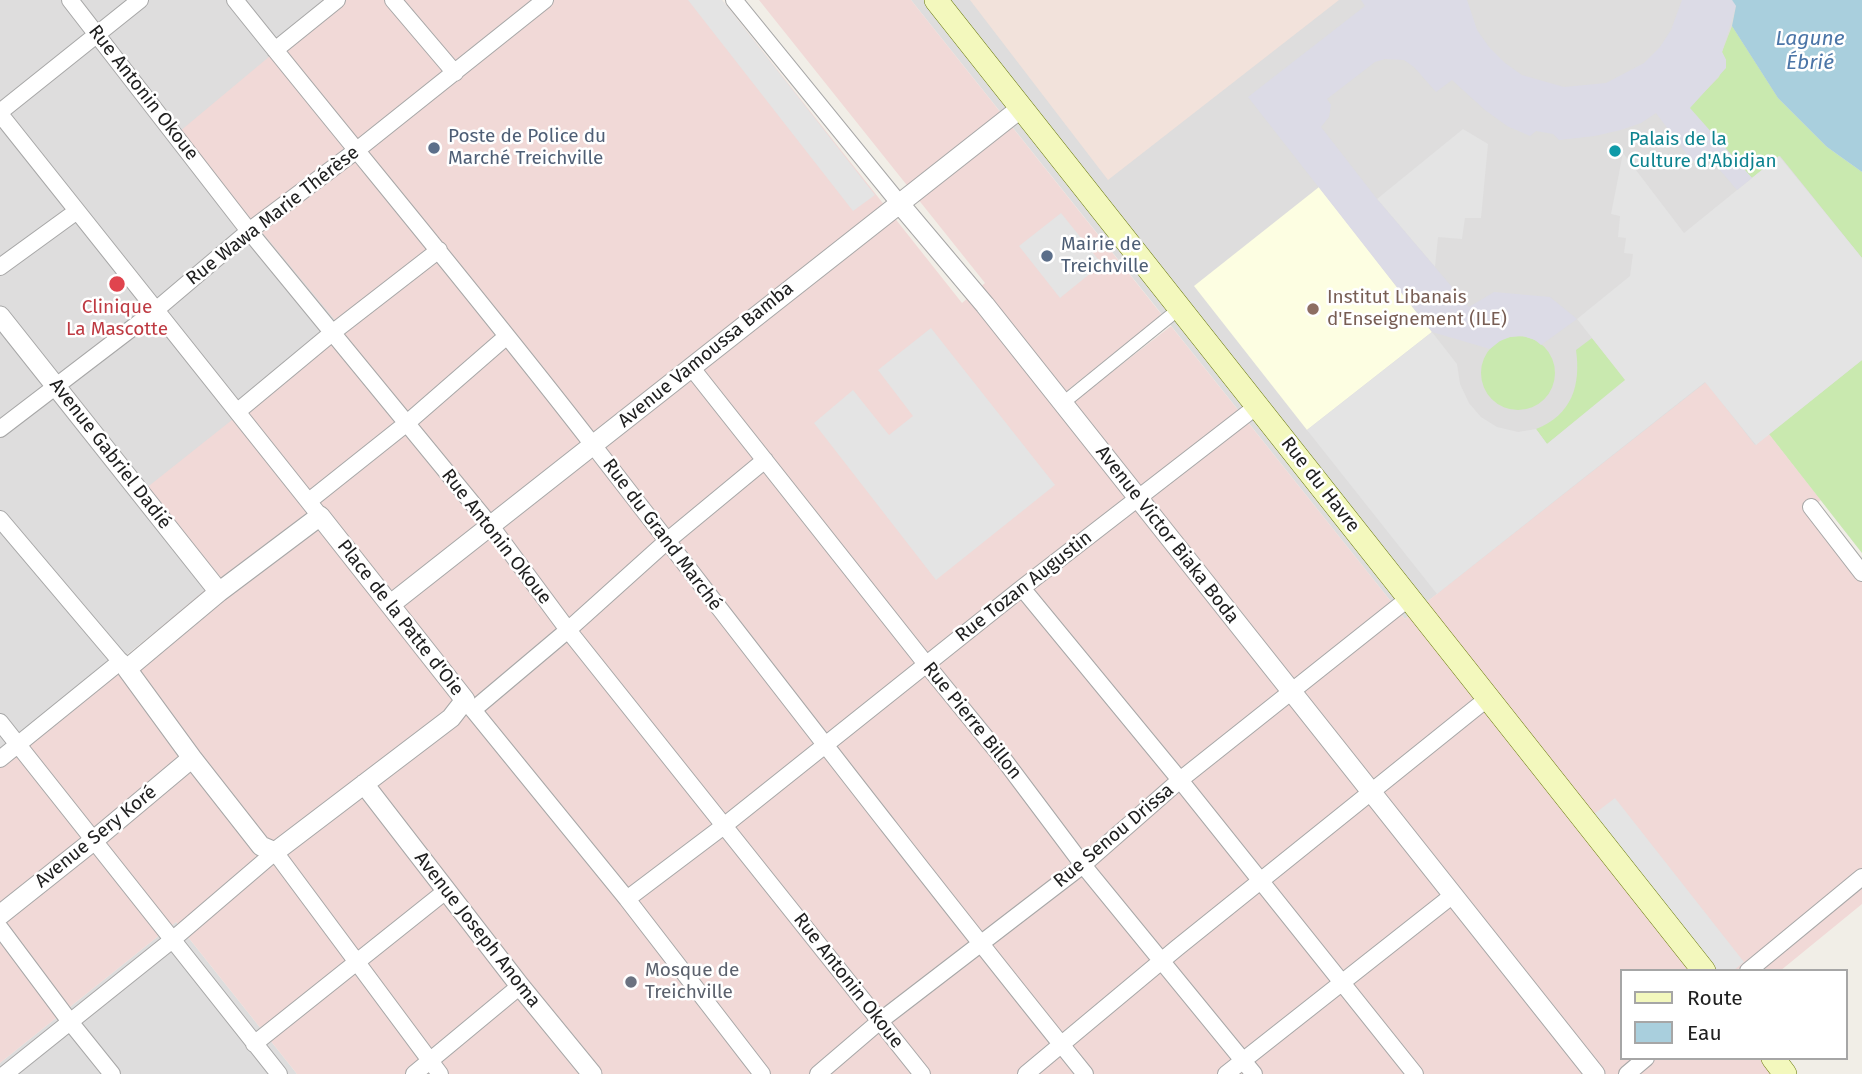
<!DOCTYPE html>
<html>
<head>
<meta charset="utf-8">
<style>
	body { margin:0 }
	#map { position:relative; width:1862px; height:1074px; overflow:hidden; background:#f1eee7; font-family:"Fira Sans",sans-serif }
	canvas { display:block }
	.legend { position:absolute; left:1620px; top:969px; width:228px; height:91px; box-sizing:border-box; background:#fff; border:2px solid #a6a6a6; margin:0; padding:9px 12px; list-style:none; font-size:21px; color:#202020 }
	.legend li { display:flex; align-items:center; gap:14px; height:35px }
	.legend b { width:35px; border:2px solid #a6a6a6 }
</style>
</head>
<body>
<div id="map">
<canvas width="1862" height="1074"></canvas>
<ul class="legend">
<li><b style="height:9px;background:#f3f8bd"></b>Route</li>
<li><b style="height:19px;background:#a9cfdd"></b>Eau</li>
</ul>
</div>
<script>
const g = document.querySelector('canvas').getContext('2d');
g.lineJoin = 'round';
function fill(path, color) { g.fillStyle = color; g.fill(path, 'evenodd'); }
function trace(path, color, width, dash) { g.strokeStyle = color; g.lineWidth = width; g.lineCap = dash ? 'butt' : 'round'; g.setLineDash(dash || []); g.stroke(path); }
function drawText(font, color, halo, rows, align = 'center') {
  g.font = font + ' "Fira Sans",sans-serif'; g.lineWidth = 5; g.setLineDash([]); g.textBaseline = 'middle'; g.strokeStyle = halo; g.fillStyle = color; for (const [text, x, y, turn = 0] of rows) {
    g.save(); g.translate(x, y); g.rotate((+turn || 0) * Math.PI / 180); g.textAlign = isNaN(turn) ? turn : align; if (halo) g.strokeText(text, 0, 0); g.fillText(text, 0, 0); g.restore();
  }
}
fill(new Path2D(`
	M0,0H337L344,331L213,585L0,757Z
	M911,0H1732L1827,147L1862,172V553L1769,434L1756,445L1437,594L1405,619Z
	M176,922L297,1074H0V1063Z`), '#dedddd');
fill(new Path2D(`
	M337,0H722L962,303L985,283L759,0H911L1162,315L1069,389L1077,399L1171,326L1405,619L1706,382L1755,445L1769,434L1821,500L1807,511L1862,582V904L1780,971H1622V1058H1760L1773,1074H297L176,922L0,1063V757L124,658L212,584L140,493L344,331L179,132Z`), '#f1d9d7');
fill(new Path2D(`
	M1319,187L1432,332L1307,430L1194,286Z`), '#fdfee2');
fill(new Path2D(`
	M970,0H1339L1108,180Z`), '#f2e2db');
fill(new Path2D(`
	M1732,26L1778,98L1827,147L1862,172V258L1780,156L1752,178L1689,108L1719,77L1726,60L1722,52Z
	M1481 373a37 37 0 1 1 74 0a37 37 0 1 1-74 0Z
	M1592,338L1626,380L1547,444L1536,429C1572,415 1581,385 1576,350Z
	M1862,360V553L1769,434Z`), '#c9e9af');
fill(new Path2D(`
	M688,0H722L875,195L853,211Z
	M1463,129L1488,144L1481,218H1465L1462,239L1438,237L1435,267L1377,199Z
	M1623,153L1684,233L1779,156L1862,258V360L1756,445L1705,382L1437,594L1307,430L1432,332L1457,364L1460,384L1469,403L1481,417L1497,427L1518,432L1536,429L1547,444L1625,380L1577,319L1630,276L1633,254L1624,253L1626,238L1618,237L1620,216L1611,214Z
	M1061,213L1102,264L1060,298L1019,246Z
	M931,328L1055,485L936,580L814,423L853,390L889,435L913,416L878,370Z
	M1615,798L1744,962L1733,971H1717L1594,814Z`), '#e4e4e4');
fill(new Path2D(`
	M1361,0H1467L1477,30L1489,47L1505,63L1522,75L1564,87L1606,83L1644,63L1660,47L1671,30L1682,0H1732L1736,6L1722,52L1726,60V68L1690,108L1752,178L1737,190L1713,162L1692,161L1656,113L1641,123L1621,130L1595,136L1559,140L1553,134L1536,131L1530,136L1507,126L1485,110L1452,80L1436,92L1414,67L1404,60L1385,59L1375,62L1327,99L1331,105L1329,117L1321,127L1377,199L1469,307L1494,292L1550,297L1577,319L1541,345L1535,340L1523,336L1510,337L1500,341L1490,349L1432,332L1248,97L1365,6Z`), '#dcdbe6');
fill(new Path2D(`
	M1732,0H1862V172L1827,147L1778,98L1732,26L1736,6Z`), '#a9cfdd');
const pedestrian = new Path2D(`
	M1063,403L1180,308`);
const minor = new Path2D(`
	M70,0L249,231L491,526L568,630L922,1074
	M235,0C354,149 477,295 593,445C756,655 918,867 1085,1074
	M393,0L455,73
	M734,0L899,203
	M275,50L337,0
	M0,112L140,0
	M0,114L320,516
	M0,267L77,211
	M691,367L926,664L1005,761L1083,865L1254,1074
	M238,411L332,333L439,250
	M0,429L157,309L249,231L357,150L545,0
	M309,501L407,423L507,336
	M1811,507L1862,573
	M0,519L127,669
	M1022,588L1180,780L1415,1074
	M465,700L627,899L762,1074
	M473,710L568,630L667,541L765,460
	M0,722L279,1074
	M0,759L121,661
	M627,899L725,825L1022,588L1257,406
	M0,928L71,1023L112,1074
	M1748,971L1862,877
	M254,1044L447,890
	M5,1074L171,941L275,852L440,1074
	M414,1074L520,986
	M818,1074L880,1021L1083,865L1180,780L1409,598
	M1026,1074L1177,948L1488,698
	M1226,1074L1453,895
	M1627,1074L1646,1058`);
const tertiary = new Path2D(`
	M899,203L985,305L1595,1074
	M0,316L219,592
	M320,516L465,700L451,718L275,852L261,846L192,758L127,669L219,592Z
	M391,604L1021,108
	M364,784L520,986L592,1074
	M0,915L93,841L192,758`);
const secondary = new Path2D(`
	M936,0L1704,971
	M1773,1058L1785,1074`);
trace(pedestrian, '#a7a7a7', 14);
trace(minor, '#a7a7a7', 18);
trace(tertiary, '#a7a7a7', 21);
trace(secondary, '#667707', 24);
trace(pedestrian, '#fff', 12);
trace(minor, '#fff', 16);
trace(tertiary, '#fff', 19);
trace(secondary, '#f3f8bd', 23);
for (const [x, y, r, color] of [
	[434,148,7,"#5c6f8a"],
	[1615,151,7,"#0f9aa8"],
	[1047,256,7,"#5c6f8a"],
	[117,284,9,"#e0444e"],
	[1313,309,7,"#8d6e63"],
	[631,982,7,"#6b7280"]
]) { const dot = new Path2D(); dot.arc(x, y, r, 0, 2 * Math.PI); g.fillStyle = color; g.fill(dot); trace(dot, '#fff', 2.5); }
drawText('19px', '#202020', '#fff', [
	["Rue Antonin Okoue",143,93,52],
	["Rue Wawa Marie Thérèse",273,216,-38],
	["Avenue Vamoussa Bamba",706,355,-39],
	["Avenue Gabriel Dadié",110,454,52],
	["Rue du Havre",1320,485,52],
	["Rue du Grand Marché",662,535,53],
	["Avenue Victor Biaka Boda",1167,535,52],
	["Rue Antonin Okoue",496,537,52],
	["Rue Tozan Augustin",1024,587,-38],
	["Place de la Patte d'Oie",400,618,52],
	["Rue Pierre Billon",972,721,51],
	["Rue Senou Drissa",1114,836,-40],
	["Avenue Sery Koré",96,837,-39],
	["Avenue Joseph Anoma",477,930,52],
	["Rue Antonin Okoue",848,981,52]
]);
drawText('19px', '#4e5e75', '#fff', [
	["Poste de Police du",448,137],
	["Marché Treichville",448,159],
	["Mairie de",1061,245],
	["Treichville",1061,267]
], 'left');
drawText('19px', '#0d838f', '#fff', [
	["Palais de la",1629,140],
	["Culture d'Abidjan",1629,162]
], 'left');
drawText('19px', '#785e54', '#fff', [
	["Institut Libanais",1327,298],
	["d'Enseignement (ILE)",1327,320]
], 'left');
drawText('19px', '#be3a42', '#fff', [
	["Clinique",117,308],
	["La Mascotte",117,330]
]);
drawText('19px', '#5b616d', '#fff', [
	["Mosque de",645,971],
	["Treichville",645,993]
], 'left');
drawText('italic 21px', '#4b75a7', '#fff', [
	["Lagune",1810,39],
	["Ébrié",1810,63]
]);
</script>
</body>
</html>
